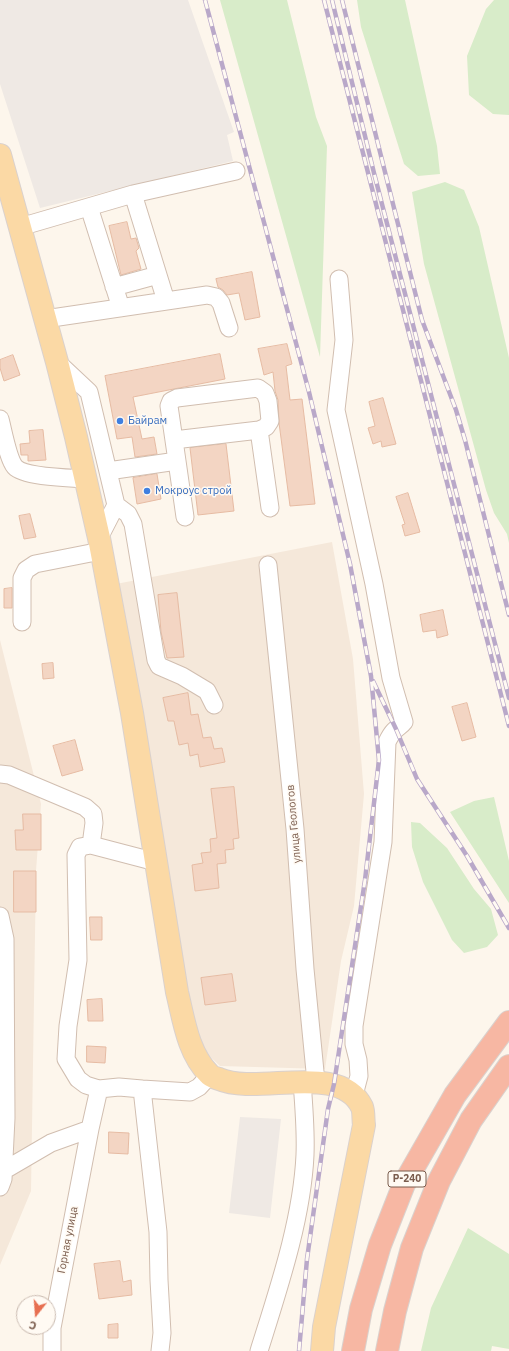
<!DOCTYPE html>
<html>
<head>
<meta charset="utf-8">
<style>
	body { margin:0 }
	#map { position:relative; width:509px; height:1351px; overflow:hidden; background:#fdf6ec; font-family:"IBM Plex Sans",sans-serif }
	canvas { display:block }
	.north { position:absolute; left:16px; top:1295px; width:40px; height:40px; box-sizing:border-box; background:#fffaf3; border:1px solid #cabbb1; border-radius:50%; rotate:197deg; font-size:11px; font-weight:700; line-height:16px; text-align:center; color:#7a5c4d }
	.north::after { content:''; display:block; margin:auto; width:14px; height:18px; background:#e76f51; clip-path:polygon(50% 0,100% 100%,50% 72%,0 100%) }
</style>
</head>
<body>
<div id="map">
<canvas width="509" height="1351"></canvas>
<div class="north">С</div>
</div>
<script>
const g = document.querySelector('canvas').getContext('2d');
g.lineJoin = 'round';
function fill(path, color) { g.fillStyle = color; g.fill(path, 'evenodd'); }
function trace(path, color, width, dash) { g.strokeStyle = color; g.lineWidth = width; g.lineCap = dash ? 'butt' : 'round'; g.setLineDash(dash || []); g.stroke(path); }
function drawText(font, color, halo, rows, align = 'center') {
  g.font = font + ' "IBM Plex Sans",sans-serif'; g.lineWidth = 3; g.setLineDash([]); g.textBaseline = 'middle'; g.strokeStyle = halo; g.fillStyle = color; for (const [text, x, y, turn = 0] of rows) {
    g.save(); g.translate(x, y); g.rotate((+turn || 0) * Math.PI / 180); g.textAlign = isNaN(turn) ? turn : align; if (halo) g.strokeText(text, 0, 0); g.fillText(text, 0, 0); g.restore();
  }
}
fill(new Path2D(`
	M332,542L353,659L364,794L354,906L341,961L325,1069L220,1066L201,1048L190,1007L116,584Z
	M0,640L41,804L36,871L31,1191L0,1265Z`), '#f5e8da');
fill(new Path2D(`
	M0,0H188L234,132L227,135L233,161L40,208L0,84Z
	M240,1117L281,1119L270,1218L229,1213Z`), '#efe9e4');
fill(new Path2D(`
	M220,0H287L316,117L327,146L320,357Z
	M357,0H405L437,146L440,174L418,176L404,164L361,27Z
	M494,0H509V115L493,114L469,95L467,56L486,9Z
	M445,182L464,190L479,227L509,358V543L507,534L494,513L486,490L424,264L412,192Z
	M494,797L509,861V903L450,812L474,801Z
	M411,822L420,823L447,848L474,889L491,909L498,935L487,947L464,953L452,940L423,882L412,847Z
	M468,1228L509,1254V1349L492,1346L491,1351H421L431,1308Z`), '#d8ecc9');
const building = new Path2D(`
	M127,222L131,239L136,238L139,248L136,251L141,269L121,275L109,226Z
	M252,272L260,317L245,320L239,293L227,295L223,290L218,287L216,279Z
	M287,344L292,364L286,366L290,400L302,399L315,504L290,506L279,423L278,400L275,391L273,372L264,375L258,349Z
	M220,354L225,379L133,397L142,439L154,437L157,454L135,457L132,437L117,439L105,376Z
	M13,355L20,375L4,381L0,368V360Z
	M383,398L396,444L382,447L381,441L373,444L368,428L375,426L369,402Z
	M43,430L46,460L28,461V455H21L20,444L30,443L29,431Z
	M226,444L234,511L198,515L190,448Z
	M157,474L161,499L137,504L133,478Z
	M408,493L420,532L405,536L402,525L405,524L396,497Z
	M30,514L36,537L24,539L19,516Z
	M12,588V608H4V589Z
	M177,593L184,657L167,658L161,632L158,595Z
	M443,610L448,635L437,638L436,630L423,632L420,615Z
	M53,663L54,678L43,679L42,664Z
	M188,693L191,715L198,714L203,738L211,737L214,749L222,748L225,762L200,767L198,754L190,756L188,743L179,745L174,721H168L163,698Z
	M467,703L476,737L462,741L452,707Z
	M75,740L83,770L62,776L53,746Z
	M234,787L239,838L233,839L234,849L225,850L226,863L217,864L219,888L195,891L192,865L203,863L201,853L211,852L210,839L217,838L211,789Z
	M23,814H41V850H16L15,830H23Z
	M14,871H36V912H14Z
	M90,917H102V940H91Z
	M232,974L236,1001L205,1005L201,978Z
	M102,999L103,1021H88L87,1000Z
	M87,1046L106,1047L105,1063L87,1062Z
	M109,1132L129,1133L128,1154L109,1153Z
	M120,1261L123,1282L131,1280L132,1295L99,1299L94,1264Z
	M118,1324V1338H108V1325Z`);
fill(building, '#f3d5c3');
trace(building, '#e6bba3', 1);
const minor = new Path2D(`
	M89,207L121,308
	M20,227L133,194
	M339,279L344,340L336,410L374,584L391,678L404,722C401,726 398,727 394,731C391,734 389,738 387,742L383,842L354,1026V1044L358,1060L359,1076L354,1095
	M114,287L158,275
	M166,301L133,194L236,171
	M45,319L207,295L216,297L221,303L229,328
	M57,362L89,392L116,505L99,538
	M0,419C3,430 8,459 15,467C24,477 71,478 85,479
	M174,440L259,430
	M177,461L169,406L171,401L177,398L258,388L265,393L268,401L270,421L266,427L259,430L270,508
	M108,471L177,461L185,517
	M116,505L128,514L133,524L156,660L159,666L182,676L207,691L214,705
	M268,565L295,829L305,969L316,1082
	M22,622V578L26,570L35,564L101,551
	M0,774L9,775L85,807L93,814L94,823L91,845
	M0,916L5,939L6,1118L3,1179L0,1187
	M99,1089L86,1085L78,1079L66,1059L68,1026L78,960L76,855L80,847L91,845L156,862
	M3,1171L51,1143L90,1129L99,1089L119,1087L142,1089
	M52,1351V1328L90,1129
	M160,1351L162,1333L159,1280L158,1232L142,1089L190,1092L199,1087L210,1075
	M259,1351C278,1290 302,1220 305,1155C306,1131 304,1107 302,1082`);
const major = new Path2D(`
	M0,155L57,362L76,437L99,538L132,713L177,992C184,1021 188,1053 209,1074C211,1077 216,1078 219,1079C258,1096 340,1061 362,1107C364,1112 363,1119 364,1125L324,1327L322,1351`);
const highway = new Path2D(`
	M353,1351L361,1309L380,1245L404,1184L455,1095L509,1022
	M387,1351L395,1311L412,1248L439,1181L471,1120L509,1066`);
trace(minor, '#d1beb0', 19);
trace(major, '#dad1cd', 24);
trace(highway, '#dad1cd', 24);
trace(minor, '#fff', 17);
trace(major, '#fbd9a5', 22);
trace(highway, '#f7b7a3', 22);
const rail = new Path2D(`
	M205,0L309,392L350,564L371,676L379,760L365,880L334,1084L328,1109L307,1259L299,1351
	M324,0L509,726
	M332,0L374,173L509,698
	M342,0L422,320L456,410L465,440L509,615
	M373,681L396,729L417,779L467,856L509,928`);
trace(rail, '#b9a8c9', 4.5);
trace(rail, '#fffaf3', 3, [9]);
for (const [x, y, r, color] of [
	[120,421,4,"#3f7fe0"],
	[147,491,4,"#3f7fe0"]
]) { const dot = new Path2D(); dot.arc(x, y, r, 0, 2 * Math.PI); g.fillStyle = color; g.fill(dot); trace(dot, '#fffaf3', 1.5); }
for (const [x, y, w] of [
	[407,1179,38]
]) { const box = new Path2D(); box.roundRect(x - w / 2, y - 8, w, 16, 3); g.fillStyle = '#fffaf3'; g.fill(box); trace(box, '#7a5c4d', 1); }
drawText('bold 10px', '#7a5c4d', null, [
	["Р-240",407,1179]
]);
drawText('11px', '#366cbe', '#fffaf3', [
	["Байрам",128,421],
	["Мокроус строй",155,491]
], 'left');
drawText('11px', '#7a5c4d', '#fffaf3', [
	["улица Геологов",294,824,-95],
	["Горная улица",68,1240,-79]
]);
</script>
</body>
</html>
